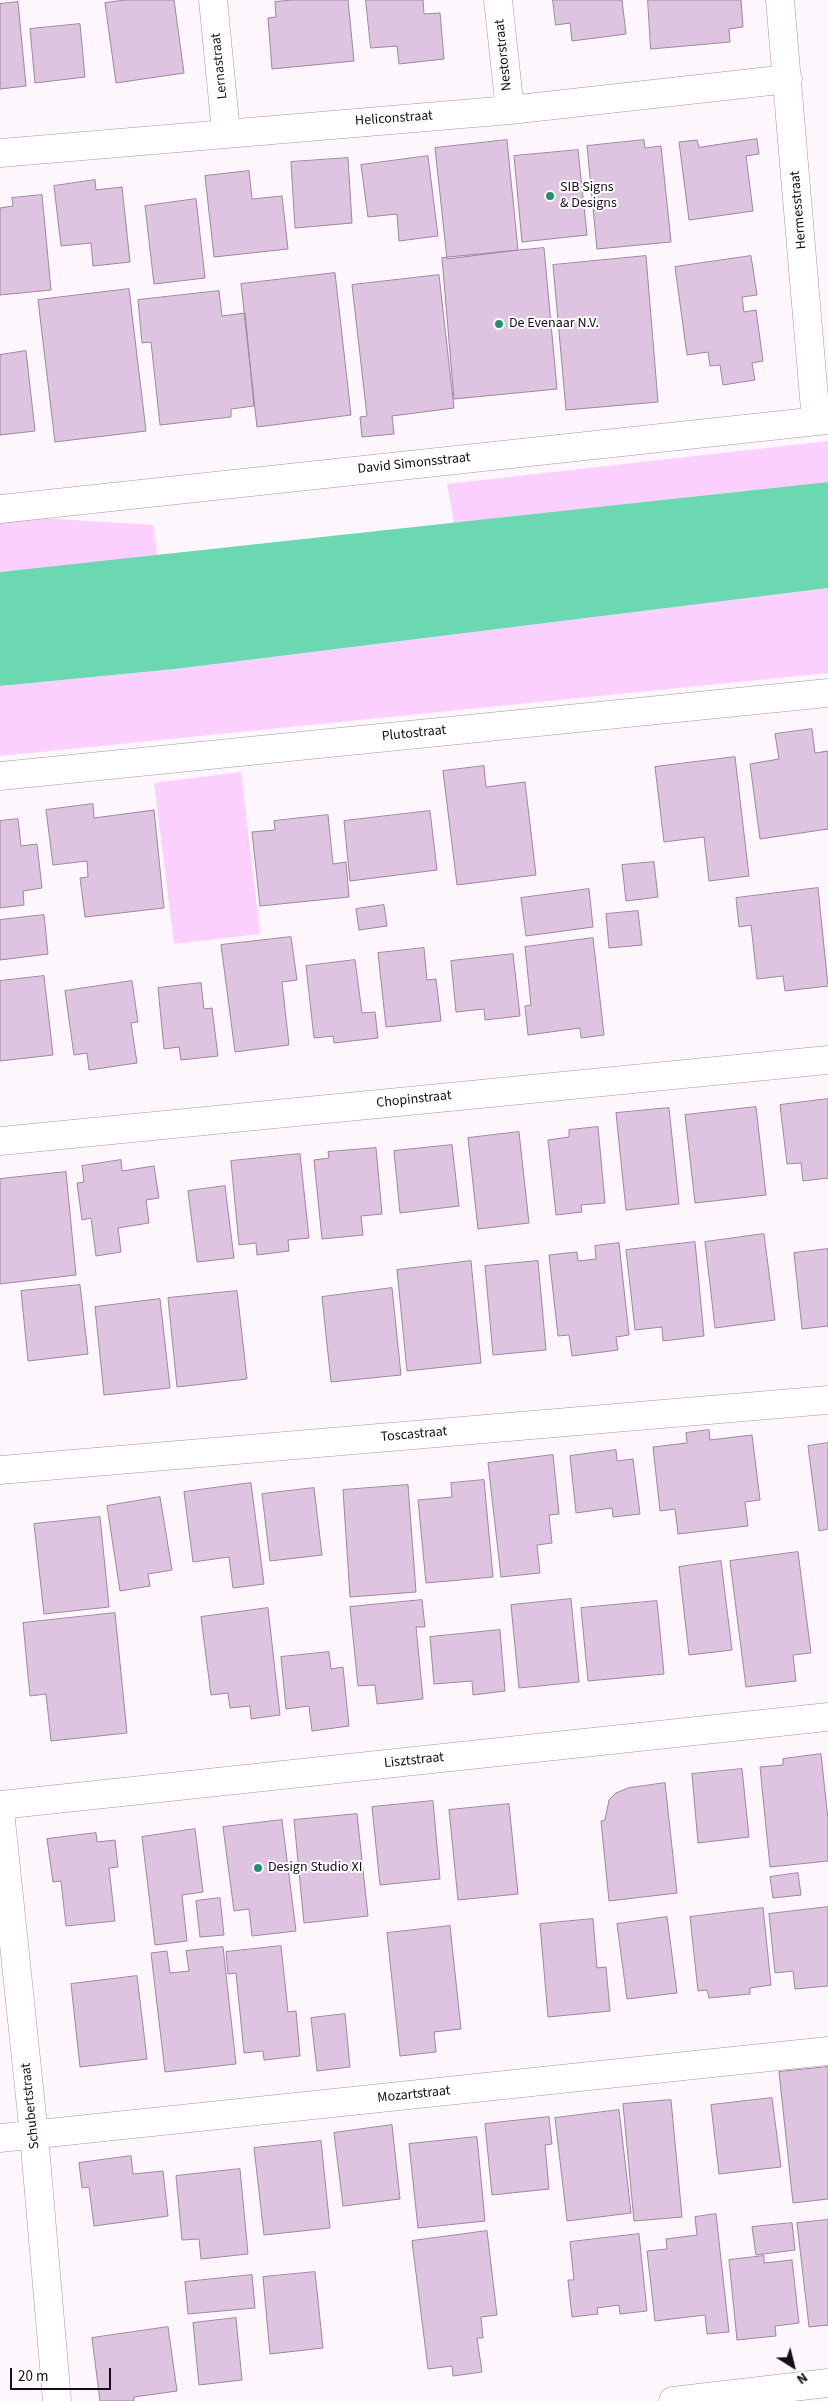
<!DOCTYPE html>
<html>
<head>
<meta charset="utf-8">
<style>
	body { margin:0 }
	#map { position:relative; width:828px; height:2401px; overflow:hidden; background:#fdf7fd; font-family:"Source Sans 3",sans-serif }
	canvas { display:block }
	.north { position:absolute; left:768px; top:2341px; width:50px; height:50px; -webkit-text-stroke:4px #fff; paint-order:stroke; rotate:144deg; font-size:14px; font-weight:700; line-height:20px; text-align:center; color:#160d16 }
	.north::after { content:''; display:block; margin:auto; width:18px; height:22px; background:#160d16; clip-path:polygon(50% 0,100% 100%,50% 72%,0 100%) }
	.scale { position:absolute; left:10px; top:2368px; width:101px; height:22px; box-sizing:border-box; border:2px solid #160d16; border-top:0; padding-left:6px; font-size:15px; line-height:18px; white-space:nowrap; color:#160d16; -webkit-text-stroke:4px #fff; paint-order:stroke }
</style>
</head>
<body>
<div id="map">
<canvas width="828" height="2401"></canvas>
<div class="north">N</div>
<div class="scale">20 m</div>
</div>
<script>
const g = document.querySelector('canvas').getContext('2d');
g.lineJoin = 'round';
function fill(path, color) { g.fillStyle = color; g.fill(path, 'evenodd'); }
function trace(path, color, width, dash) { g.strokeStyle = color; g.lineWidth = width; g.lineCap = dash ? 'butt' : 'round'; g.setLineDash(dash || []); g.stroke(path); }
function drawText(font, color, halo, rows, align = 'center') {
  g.font = font + ' "Source Sans 3",sans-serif'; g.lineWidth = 4; g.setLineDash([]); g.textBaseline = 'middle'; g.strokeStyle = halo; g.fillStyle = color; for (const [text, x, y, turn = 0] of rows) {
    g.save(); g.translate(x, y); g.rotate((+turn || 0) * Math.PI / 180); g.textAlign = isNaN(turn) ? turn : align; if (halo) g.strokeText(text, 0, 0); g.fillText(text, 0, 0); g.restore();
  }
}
fill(new Path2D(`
	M828,441V482L454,523L447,484Z
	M39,518L153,525L157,556L0,572V523Z
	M828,588V673L0,756V686L175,669Z
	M241,772L260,934L174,944L154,783Z`), '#fbd0fe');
fill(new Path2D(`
	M828,482V588L175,669L0,686V572Z`), '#6cd8b2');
const building = new Path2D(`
	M126,0H174L184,73L116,83L105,3Z
	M292,0H348L354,61L272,69L268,18L276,17L275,2Z
	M366,0H423L424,14L440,13L444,59L399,64L397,46L371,48Z
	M553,0H622L626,34L572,41L570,23L556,25Z
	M648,0H741L743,27L729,29L730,42L651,49Z
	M18,2L26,86L0,89V4Z
	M80,24L85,77L35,83L30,29Z
	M757,139L759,154L746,156L753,211L689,220L679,142L697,140L699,147Z
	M507,140L518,250L447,259L435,148Z
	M644,140L645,148L661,146L671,242L597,249L587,146Z
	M578,150L587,235L522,242L514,156Z
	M428,156L438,236L399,241L397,214L368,217L361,165Z
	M348,158L352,223L295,228L291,162Z
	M249,171L252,199L282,196L288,249L214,257L205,176Z
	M95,180L96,190L122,187L130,262L93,266L91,243L61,246L54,186Z
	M42,195L51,290L0,295V208L13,206L12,198Z
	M196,199L205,278L154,284L145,206Z
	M544,248L557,389L454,399L442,258Z
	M646,256L658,402L566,410L553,265Z
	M751,256L757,295L742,297L744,312L756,310L763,361L752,363L755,380L723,385L720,365L710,366L708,352L687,355L675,267Z
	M335,273L351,415L257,427L241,284Z
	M439,275L454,408L392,416L394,434L362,437L360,417L367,416L352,285Z
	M129,289L146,431L55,442L38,300Z
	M219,291L222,316L245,313L254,406L231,409V417L160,425L151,342L142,343L138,300Z
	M26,351L35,431L0,435V355Z
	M812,729L815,753L828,751V829L760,839L750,764L779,759L775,734Z
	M735,757L749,876L709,881L704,837L664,842L655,767Z
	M484,766L486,787L525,782L536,875L457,885L443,771Z
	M93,804L94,818L154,810L164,908L85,917L80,878L88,877L87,861L53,865L46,810Z
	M430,811L437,870L350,881L344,821Z
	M328,815L333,864L346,862L349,897L260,906L252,832L275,830L274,821Z
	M18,819L21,846L37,844L42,888L23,891L24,905L0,908V821Z
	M654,862L658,897L626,901L622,865Z
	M818,888L828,986L785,991L783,976L757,979L751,925L739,927L736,898Z
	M589,889L593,927L526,936L521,898Z
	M384,905L387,926L359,930L356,909Z
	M638,911L642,945L609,948L606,914Z
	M44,915L48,954L0,960V920Z
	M291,937L297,980L282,982L289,1045L235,1052L221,945Z
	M593,938L604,1035L581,1038L580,1028L528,1035L525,1006L531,1005L525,947Z
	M424,948L427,980L436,979L441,1021L386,1027L378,953Z
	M513,954L520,1016L485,1020L484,1009L456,1012L451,961Z
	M355,960L362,1013L375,1012L378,1038L334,1043L333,1036L314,1038L306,966Z
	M44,976L53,1055L0,1061V981Z
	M132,981L138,1022L131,1023L137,1063L89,1070L87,1053L74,1055L65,991Z
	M201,983L204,1009L212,1008L218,1056L181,1060L179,1047L164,1049L158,988Z
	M828,1099V1178L803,1181L801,1163L787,1164L780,1105Z
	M756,1107L766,1195L695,1203L685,1115Z
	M669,1108L679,1204L626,1210L616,1113Z
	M598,1127L605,1203L581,1205L582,1212L556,1215L548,1140L569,1137V1130Z
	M519,1132L529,1223L478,1229L468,1138Z
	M452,1145L459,1206L400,1213L394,1151Z
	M376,1148L382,1214L361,1216L363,1235L322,1239L314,1160L329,1158L328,1152Z
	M300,1154L309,1238L288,1240L289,1251L257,1255L256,1243L239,1245L231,1161Z
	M121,1160L122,1171L154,1166L159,1198L146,1200L149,1223L118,1228L121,1252L96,1256L91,1218L82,1220L77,1183L84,1182L82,1166Z
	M66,1172L76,1275L0,1284V1179Z
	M225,1186L234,1258L197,1262L188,1191Z
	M764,1234L775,1320L715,1328L705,1242Z
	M695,1242L704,1336L663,1341L662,1327L635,1330L626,1250Z
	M619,1243L629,1335L616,1337L618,1350L572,1356L569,1335L558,1336L549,1255L577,1252L578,1261L596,1259L595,1246Z
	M828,1249V1326L802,1329L794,1253Z
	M471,1261L481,1363L407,1371L397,1270Z
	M538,1261L546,1350L493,1355L485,1266Z
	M80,1285L88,1354L28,1361L21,1291Z
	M392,1288L401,1375L331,1382L322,1297Z
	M237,1291L247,1379L177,1387L168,1298Z
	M160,1299L170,1388L104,1395L95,1307Z
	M709,1430L710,1440L752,1435L760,1500L745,1502L748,1526L678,1534L675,1509L660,1511L653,1447L687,1443L686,1433Z
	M828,1443V1529L819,1531L808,1446Z
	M616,1450L617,1461L633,1459L640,1514L613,1517L612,1508L576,1513L570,1456Z
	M553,1455L559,1514L549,1515L552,1543L537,1545L540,1573L501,1577L488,1463Z
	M484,1480L493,1577L426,1583L418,1500L452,1497L451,1483Z
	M251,1483L264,1584L233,1588L229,1557L193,1562L184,1492Z
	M408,1485L416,1592L350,1597L343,1490Z
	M314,1488L322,1555L270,1561L262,1494Z
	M160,1497L172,1570L148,1574L150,1586L120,1591L107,1506Z
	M100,1517L109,1607L44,1614L34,1524Z
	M798,1552L811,1653L793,1655L796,1681L746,1687L730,1561Z
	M721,1561L732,1650L689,1655L679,1567Z
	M571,1599L579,1682L519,1688L511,1605Z
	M422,1600L425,1627H416L423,1699L377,1704L375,1685L358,1686L350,1607Z
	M657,1601L664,1674L588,1681L581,1608Z
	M268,1608L280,1715L251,1719L250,1706L230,1708L228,1693L211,1695L201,1617Z
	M115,1613L127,1733L51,1741L46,1694L30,1696L23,1623Z
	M500,1630L505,1691L473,1695L472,1681L434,1684L430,1637Z
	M329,1652L331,1669L343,1667L349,1726L312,1731L309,1706L286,1709L281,1657Z
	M821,1754L828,1820V1861L770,1867L760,1767L783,1765V1759Z
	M742,1769L749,1837L698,1843L692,1774Z
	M665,1783L677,1893L609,1901L601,1821L605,1820L609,1800L616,1793L628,1788Z
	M433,1801L440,1879L380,1885L372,1807Z
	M509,1804L518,1894L458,1900L449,1810Z
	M357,1814L368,1916L304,1923L294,1820Z
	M282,1820L296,1931L252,1936L249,1909L234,1911L223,1827Z
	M195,1829L203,1892L182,1895L187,1941L155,1945L142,1837Z
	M96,1833L97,1842L115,1840L118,1867L109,1868L115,1921L66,1926L61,1881L53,1882L47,1839Z
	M798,1873L801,1895L773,1898L770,1877Z
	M220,1898L224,1935L200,1937L196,1901Z
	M828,1907V1986L795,1989L793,1971L775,1973L769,1914Z
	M763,1908L771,1985L750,1988V1994L709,1998L707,1990L698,1991L690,1917Z
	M667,1917L677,1993L627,1999L617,1924Z
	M593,1919L597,1968L606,1967L610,2011L548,2017L540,1924Z
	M450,1926L461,2029L434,2032L436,2052L400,2056L387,1933Z
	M281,1946L288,2012L296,2011L300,2056L264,2060L263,2051L244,2053L236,1973L228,1974L226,1952Z
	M223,1947L236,2064L165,2072L151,1953L167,1951L170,1973L189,1971L186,1951Z
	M137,1976L147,2059L80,2067L71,1984Z
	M345,2014L350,2067L317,2071L311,2018Z
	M828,2067V2199L793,2203L779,2072Z
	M772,2098L781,2167L719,2174L711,2105Z
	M671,2100L682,2217L634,2221L623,2104Z
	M619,2110L631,2213L567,2221L555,2118Z
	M549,2117L552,2144L545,2145L549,2189L492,2195L485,2124Z
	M392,2125L400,2199L343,2206L334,2133Z
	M477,2137L485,2221L418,2228L409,2144Z
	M321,2141L330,2228L264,2235L254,2148Z
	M131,2156L133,2174L163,2171L168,2216L94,2226L89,2187L82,2188L79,2163Z
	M240,2169L248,2254L201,2259L199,2239L182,2240L176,2176Z
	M716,2214L729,2332L707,2334L705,2315L655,2321L647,2251L667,2249L666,2239L697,2235L695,2217Z
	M828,2220V2325L809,2327L797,2223Z
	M792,2223L795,2250L756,2255L752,2227Z
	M487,2231L497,2315L481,2317L483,2338H477L482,2372L453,2376L452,2366L428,2369L412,2241Z
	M639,2234L647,2311L620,2314L619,2305L597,2308L598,2314L572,2317L568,2280H574L570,2242Z
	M764,2256V2263L792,2260L799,2323L775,2326L776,2336L737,2340L729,2260Z
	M315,2272L323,2348L270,2354L263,2277Z
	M252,2275L255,2308L188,2314L185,2282Z
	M236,2318L242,2380L199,2385L193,2323Z
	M168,2327L177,2391L134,2397V2401H100L92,2338Z`);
fill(building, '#dec4e0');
trace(building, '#9e859f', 1);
const street = new Path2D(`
	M213,0L226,132
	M498,0L510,110
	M780,0L816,421
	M0,153L510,110L788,79
	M0,509L828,420
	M0,1141L828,1060
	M0,1470L828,1400
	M0,1805L828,1717
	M0,1811L34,2135L57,2401
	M0,2138L828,2051
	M673,2401L828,2383`);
const secondary = new Path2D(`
	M0,776L828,693`);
trace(street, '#aa91ac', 29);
trace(secondary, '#aa91ac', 29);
trace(street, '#fff', 28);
trace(secondary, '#fff', 28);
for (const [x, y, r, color] of [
	[550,196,5,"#228f6f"],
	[499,324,5,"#228f6f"],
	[258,1868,5,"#228f6f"]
]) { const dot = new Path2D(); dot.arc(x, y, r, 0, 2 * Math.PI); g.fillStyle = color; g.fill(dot); trace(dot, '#fff', 2); }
drawText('14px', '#160d16', '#fff', [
	["Nestorstraat",504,55,-96],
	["Lernastraat",220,66,-96],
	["Heliconstraat",394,119,-4],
	["Hermesstraat",799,210,-95],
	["David Simonsstraat",414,464,-6],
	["Plutostraat",414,734,-6],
	["Chopinstraat",414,1100,-6],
	["Toscastraat",414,1435,-5],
	["Lisztstraat",414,1761,-6],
	["Mozartstraat",414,2095,-6],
	["Schubertstraat",31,2106,-96]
]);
drawText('14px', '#160d16', '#fff', [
	["SIB Signs",560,188],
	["& Designs",560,204],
	["De Evenaar N.V.",509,324],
	["Design Studio XI",268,1868]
], 'left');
</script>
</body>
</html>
